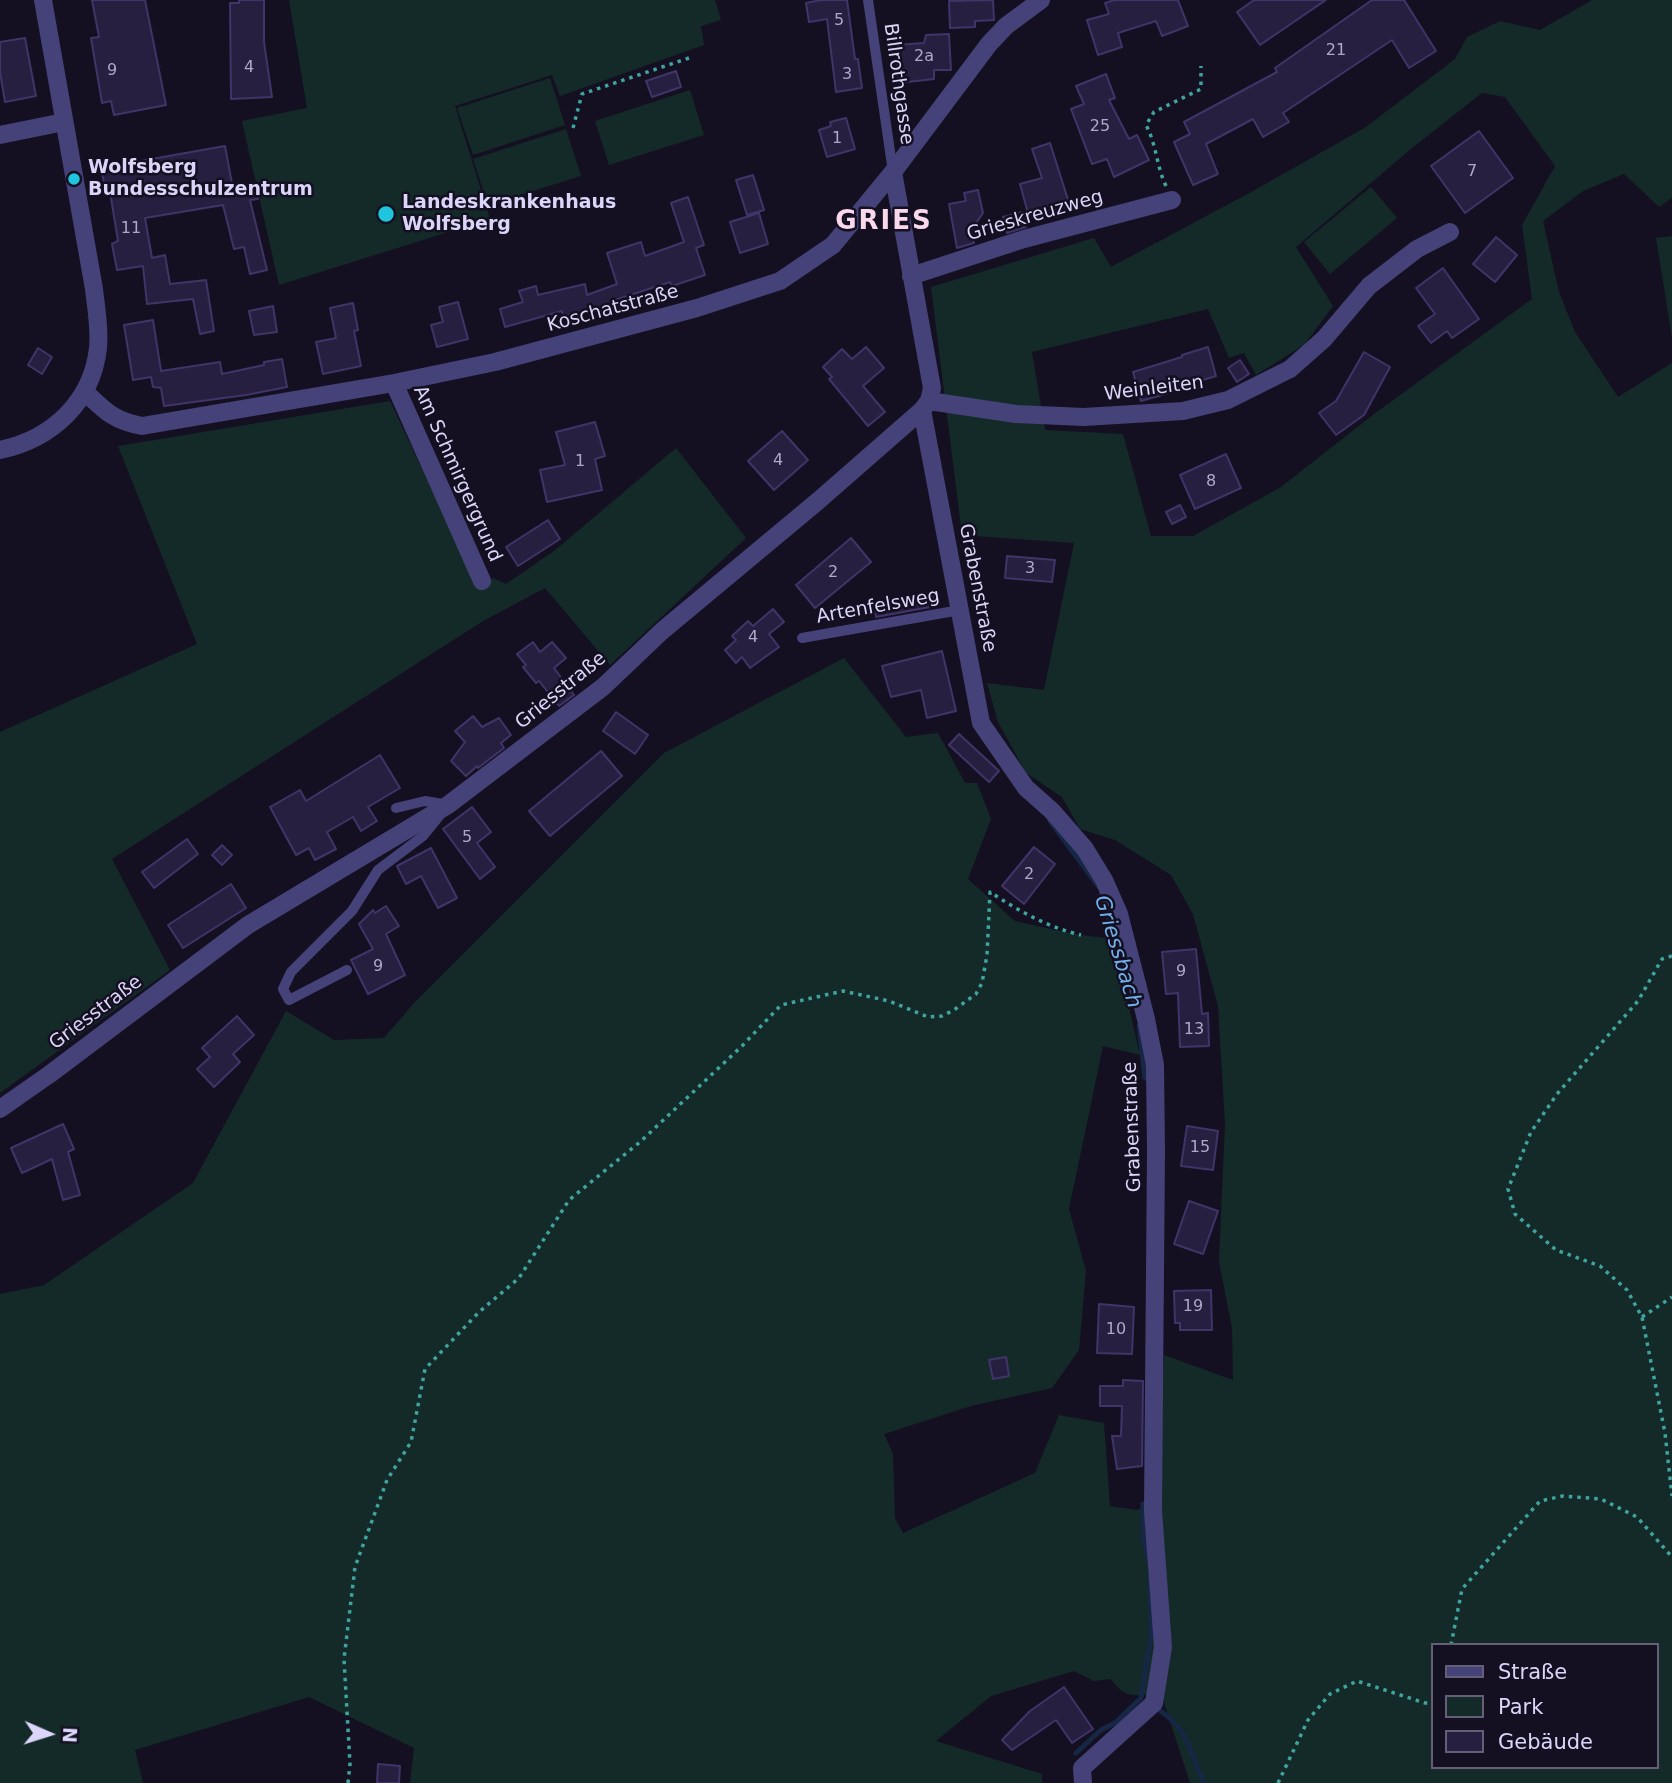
<!DOCTYPE html>
<html>
<head>
<meta charset="utf-8">
<style>
	body { margin:0 }
	#map { position:relative; width:1672px; height:1783px; overflow:hidden; background:#141021; font-family:"DejaVu Sans",sans-serif }
	canvas { display:block }
	.legend { position:absolute; left:1431px; top:1643px; width:228px; height:126px; box-sizing:border-box; background:#141021; border:2px solid #645f77; margin:0; padding:9px 12px; list-style:none; font-size:21px; color:#dbd6f9 }
	.legend li { display:flex; align-items:center; gap:14px; height:35px }
	.legend b { width:35px; border:2px solid #645f77 }
	.north { position:absolute; left:14px; top:1699px; width:70px; height:70px; -webkit-text-stroke:5px #141021; paint-order:stroke; rotate:93deg; font-size:19px; font-weight:700; line-height:28px; text-align:center; color:#dbd6f9 }
	.north::after { content:''; display:block; margin:auto; width:24px; height:32px; background:#dbd6f9; clip-path:polygon(50% 0,100% 100%,50% 72%,0 100%) }
</style>
</head>
<body>
<div id="map">
<canvas width="1672" height="1783"></canvas>
<ul class="legend">
<li><b style="height:9px;background:#454279"></b>Straße</li>
<li><b style="height:19px;background:#142a29"></b>Park</li>
<li><b style="height:19px;background:#261f3f"></b>Gebäude</li>
</ul>
<div class="north">N</div>
</div>
<script>
const g = document.querySelector('canvas').getContext('2d');
g.lineJoin = 'round';
function fill(path, color) { g.fillStyle = color; g.fill(path, 'evenodd'); }
function trace(path, color, width, dash) { g.strokeStyle = color; g.lineWidth = width; g.lineCap = dash ? 'butt' : 'round'; g.setLineDash(dash || []); g.stroke(path); }
function drawText(font, color, halo, rows, align = 'center') {
  g.font = font + ' "DejaVu Sans",sans-serif'; g.lineWidth = 5; g.setLineDash([]); g.textBaseline = 'middle'; g.strokeStyle = halo; g.fillStyle = color; for (const [text, x, y, turn = 0] of rows) {
    g.save(); g.translate(x, y); g.rotate((+turn || 0) * Math.PI / 180); g.textAlign = isNaN(turn) ? turn : align; if (halo) g.strokeText(text, 0, 0); g.fillText(text, 0, 0); g.restore();
  }
}
fill(new Path2D(`
	M289,0H715L721,20L701,26L704,45L560,96L552,75L455,106L490,219L279,285L242,121L307,108Z
	M1592,0H1672V198L1659,207L1624,174L1583,191L1543,221L1559,292L1575,332L1618,397L1672,363V1783H1190L1161,1693C1137,1695 1126,1701 1111,1679L1094,1681L1074,1671L991,1696L936,1741L1042,1774V1783H410L414,1748L309,1697L135,1750L143,1783H0V1294L44,1285L193,1183L286,1011L334,1040L384,1038L414,1003L664,753L844,658L906,737L938,733L965,783H977L991,819L968,879L1015,921L1073,934L1113,939L1140,1055L1103,1046L1069,1209L1086,1271L1079,1350L1052,1388L971,1406L884,1434L893,1454L895,1518L903,1533L1035,1473L1059,1415L1104,1423L1110,1506L1136,1510L1156,1505L1164,1355L1233,1380L1232,1328L1219,1262L1225,1124L1218,1006L1193,914L1171,875L1115,840L1080,829L1062,797L1026,773L998,722L987,683L1044,690L1074,543L962,535L931,287L1094,238L1111,267L1253,191L1366,127L1455,59L1467,37L1500,21L1540,30ZM1482,93L1505,97L1555,166L1522,225L1532,299L1374,414L1281,487L1193,536H1151L1123,434L1045,430L1032,352L1208,309L1229,358L1244,353L1256,375L1304,345L1333,306L1296,247L1412,148ZM1432,1645H1656V1767H1432Z
	M550,78L565,125L473,155L457,108Z
	M690,90L704,135L609,165L595,121Z
	M566,129L581,176L488,205L473,159Z
	M1371,187L1397,218L1330,274L1304,242Z
	M1672,236V338L1656,238Z
	M390,401L477,585L493,578L506,584L554,551L676,448L746,538L610,665L545,588L483,621L112,859L170,970L0,1093V732L197,644L118,446Z`), '#142a29');
trace(new Path2D(`
	M1050,821L1098,886
	M1101,895L1119,949
	M1139,1026L1145,1078
	M1143,1504V1538L1149,1561
	M1158,1709C1191,1732 1188,1750 1204,1783
	M1076,1753L1101,1730L1115,1723L1141,1698L1151,1634L1150,1578`), '#162745', 5);
const building = new Path2D(`
	M92,0H145L166,105L114,115L111,101L102,103L91,38L99,37Z
	M239,0H264V42L272,97L231,99L230,3H239Z
	M821,0H847L855,59H858L862,88L836,92L827,19L809,22L806,3Z
	M993,0L994,20L975,21V27L950,28L949,1Z
	M1114,0H1178L1188,26L1162,36L1156,21L1118,33L1122,47L1098,55L1087,20L1109,14L1105,3Z
	M1254,0H1326L1260,45L1237,12Z
	M1372,0H1404L1436,51L1409,68L1392,40L1283,113L1289,122L1263,137L1253,119L1206,144L1218,174L1193,185L1174,142L1190,134L1184,122L1277,72L1275,68Z
	M949,34L951,70H934V79L898,83L896,45L924,43L926,35Z
	M25,38L36,96L5,102L0,72V42Z
	M676,71L681,87L652,97L646,81Z
	M1106,74L1115,98L1109,100L1129,139L1137,135L1149,160L1114,177L1107,159L1092,164L1071,109L1084,104L1076,86Z
	M846,118L855,149L827,157L819,130L831,126L830,122Z
	M1479,131L1513,178L1465,213L1431,166Z
	M1050,143L1070,206L1029,217L1020,184L1042,178L1032,149Z
	M225,146L233,189L255,185L258,199L250,200L267,270L250,274L244,247L234,249L223,205L145,218L152,258L165,255L170,284L206,280L214,331L200,334L193,299L147,304L143,266L117,270L112,244L118,241L110,192L106,193L101,168Z
	M753,175L764,210L747,215L736,180Z
	M978,190L983,213L972,229L974,243L957,248L949,204L966,201L964,193Z
	M688,197L704,245L696,248L705,275L672,286L670,282L615,300L618,307L599,314L597,308L563,316L562,311L505,327L500,309L523,302L519,291L536,286L538,295L585,284L587,295L617,284L607,253L641,242L645,256L684,242L671,203Z
	M1022,212L1026,227L1007,233L1003,217Z
	M759,213L768,244L740,253L730,222Z
	M1496,237L1517,255L1495,282L1473,264Z
	M1443,268L1479,319L1452,338L1447,331L1431,343L1418,326L1435,314L1416,288Z
	M458,302L468,339L437,347L431,325L443,322L439,307Z
	M353,303L358,330L354,331L361,366L323,374L316,342L336,338L330,308Z
	M273,306L277,332L254,335L249,311Z
	M153,320L161,371L220,362L222,374L264,365V362L282,359L287,387L246,395L164,406L161,388L153,387L151,377L133,380L124,325Z
	M866,347L884,368L863,386L885,412L868,426L829,379L832,377L823,367L842,349L852,359Z
	M1208,347L1216,376L1193,383L1194,386L1141,401L1133,372L1182,357V355Z
	M38,348L52,357L42,374L28,365Z
	M1364,352L1390,367L1364,415L1336,435L1319,413L1336,401Z
	M1240,360L1249,374L1237,382L1228,368Z
	M595,422L605,456L595,459L602,490L547,502L540,470L565,465L556,432Z
	M782,431L808,460L774,490L748,461Z
	M1226,454L1241,488L1195,509L1180,475Z
	M1180,505L1186,517L1172,524L1166,512Z
	M548,520L560,539L518,566L506,547Z
	M851,538L871,562L815,608L796,585Z
	M1007,556L1055,560L1052,582L1005,578Z
	M933,593L936,606L876,617L874,605Z
	M773,609L784,622L769,634L779,647L750,668L742,657L736,663L725,650L736,640L732,636L748,621L753,626Z
	M533,642L540,652L552,642L566,658L554,668L574,695L559,706L539,681L536,683L523,667L526,665L517,654Z
	M942,651L956,711L927,718L921,690L891,697L882,666Z
	M616,712L648,735L635,754L603,731Z
	M473,716L482,727L499,718L511,735L501,743L504,748L478,768L477,766L466,776L451,761L465,742L455,731Z
	M959,734L999,771L989,782L949,745Z
	M601,751L622,776L550,836L529,811Z
	M380,755L400,788L368,807L377,821L361,831L353,817L327,832L336,849L315,860L309,848L296,855L270,807L300,790L306,801Z
	M472,807L491,832L477,843L495,867L480,879L443,829Z
	M187,839L198,854L154,888L142,872Z
	M222,845L232,855L222,865L212,855Z
	M1034,847L1055,864L1024,904L1002,886Z
	M431,848L457,898L438,908L421,876L406,884L397,866Z
	M231,884L246,908L183,948L168,925Z
	M386,906L399,926L386,934L405,975L368,994L351,960L373,949L359,924L373,910L375,913Z
	M1196,949L1202,1014L1208,1013L1209,1046L1180,1047L1178,993L1166,994L1162,952Z
	M237,1016L254,1035L233,1054L240,1062L214,1087L197,1069L210,1057L202,1048Z
	M63,1124L74,1149L68,1152L80,1195L63,1200L52,1159L22,1173L11,1148Z
	M1187,1126L1218,1131L1213,1170L1181,1166Z
	M1189,1201L1218,1211L1203,1254L1174,1244Z
	M1211,1290L1212,1330H1180V1323H1175L1174,1291Z
	M1099,1304L1134,1307L1132,1354L1097,1353Z
	M1006,1357L1009,1376L993,1379L989,1360Z
	M1123,1380L1143,1381L1142,1466L1117,1469L1112,1436H1121L1122,1406H1100V1386H1123Z
	M1064,1687L1093,1729L1072,1743L1056,1720L1012,1750L1002,1740L1030,1711Z
	M378,1764L400,1766L399,1783H377Z`);
fill(building, '#261f3f');
trace(building, '#403468', 2);
trace(new Path2D(`
	M573,128L582,94L692,57
	M1166,186C1156,165 1157,146 1146,125L1154,112L1201,89V66
	M1672,956L1662,959L1638,1001L1557,1094L1531,1132L1508,1189L1515,1214L1556,1250L1600,1266L1627,1290L1642,1317L1665,1433L1672,1496
	M1642,1317L1672,1297
	M1451,1645L1462,1589L1540,1501L1563,1496L1601,1499L1637,1517L1672,1557
	M348,1783L350,1764L344,1659L355,1567L387,1480L411,1442L425,1369L479,1312L519,1278L569,1200L640,1142L742,1046L781,1005L843,991L889,1001L928,1017L942,1016L954,1010L976,994L982,983L987,955L990,892C1019,911 1047,927 1081,935
	M1278,1783L1308,1720L1330,1694L1357,1681L1425,1703H1432`), '#3fa4a0', 3.5, [3.5, 5]);
trace(new Path2D(`
	M868,0L893,172
	M802,638L960,610
	M396,808L425,801L448,805
	M347,970L289,1000L283,989L291,972L352,911L378,870L423,836L440,815`), '#454279', 10);
trace(new Path2D(`
	M0,135L64,122
	M911,276L1024,239L1172,200
	M394,383L482,581
	M85,392C105,411 114,421 142,426L394,383L495,362L697,308L780,281L833,245L893,172L989,44L1006,26L1041,0
	M929,401L1016,414L1084,417L1183,411L1228,400L1290,369L1324,339L1369,286L1417,249L1450,232
	M922,410L981,723L1026,788L1052,811L1085,849L1104,880L1119,914L1146,1019L1155,1065L1156,1151L1153,1511L1163,1647L1154,1703L1082,1768L1083,1783
	M0,1109L50,1074L248,925L448,805L603,687L662,631L818,501L922,410L929,401L932,388L893,172`), '#454279', 18);
trace(new Path2D(`
	M0,450C52,439 92,402 98,348C100,328 96,308 94,289L43,0`), '#454279', 18);
for (const [x, y, r, color] of [
	[74,179,7,"#1fc5dc"],
	[386,214,9,"#1fc5dc"]
]) { const dot = new Path2D(); dot.arc(x, y, r, 0, 2 * Math.PI); g.fillStyle = color; g.fill(dot); trace(dot, '#141021', 2.5); }
drawText('16px', '#aea8ca', null, [
	["5",839,21],
	["21",1336,51],
	["2a",924,57],
	["4",249,68],
	["9",112,71],
	["3",847,75],
	["25",1100,127],
	["1",837,139],
	["7",1472,172],
	["11",131,229],
	["4",778,461],
	["1",580,462],
	["8",1211,482],
	["3",1030,569],
	["2",833,573],
	["4",753,638],
	["5",467,838],
	["2",1029,875],
	["9",378,967],
	["9",1181,972],
	["13",1194,1030],
	["15",1200,1148],
	["19",1193,1307],
	["10",1116,1330]
]);
drawText('19px', '#dbd6f9', '#141021', [
	["Billrothgasse",898,84,82],
	["Grieskreuzweg",1035,216,-16],
	["Koschatstraße",613,309,-15],
	["Weinleiten",1154,389,-7],
	["Am Schmirgergrund",457,474,66],
	["Grabenstraße",977,588,79],
	["Artenfelsweg",878,607,-10],
	["Griesstraße",561,691,-39],
	["Griesstraße",96,1013,-37],
	["Grabenstraße",1133,1127,-92]
]);
drawText('bold 19px', '#dbd6f9', '#141021', [
	["Wolfsberg",88,168],
	["Bundesschulzentrum",88,190],
	["Landeskrankenhaus",402,203],
	["Wolfsberg",402,225]
], 'left');
drawText('italic 21px', '#72b0eb', '#141021', [
	["Griessbach",1117,952,73]
]);
g.letterSpacing = '2px';
drawText('bold 26px', '#fad8ec', '#141021', [
	["GRIES",884,222]
]);
g.letterSpacing = '0px';
</script>
</body>
</html>
